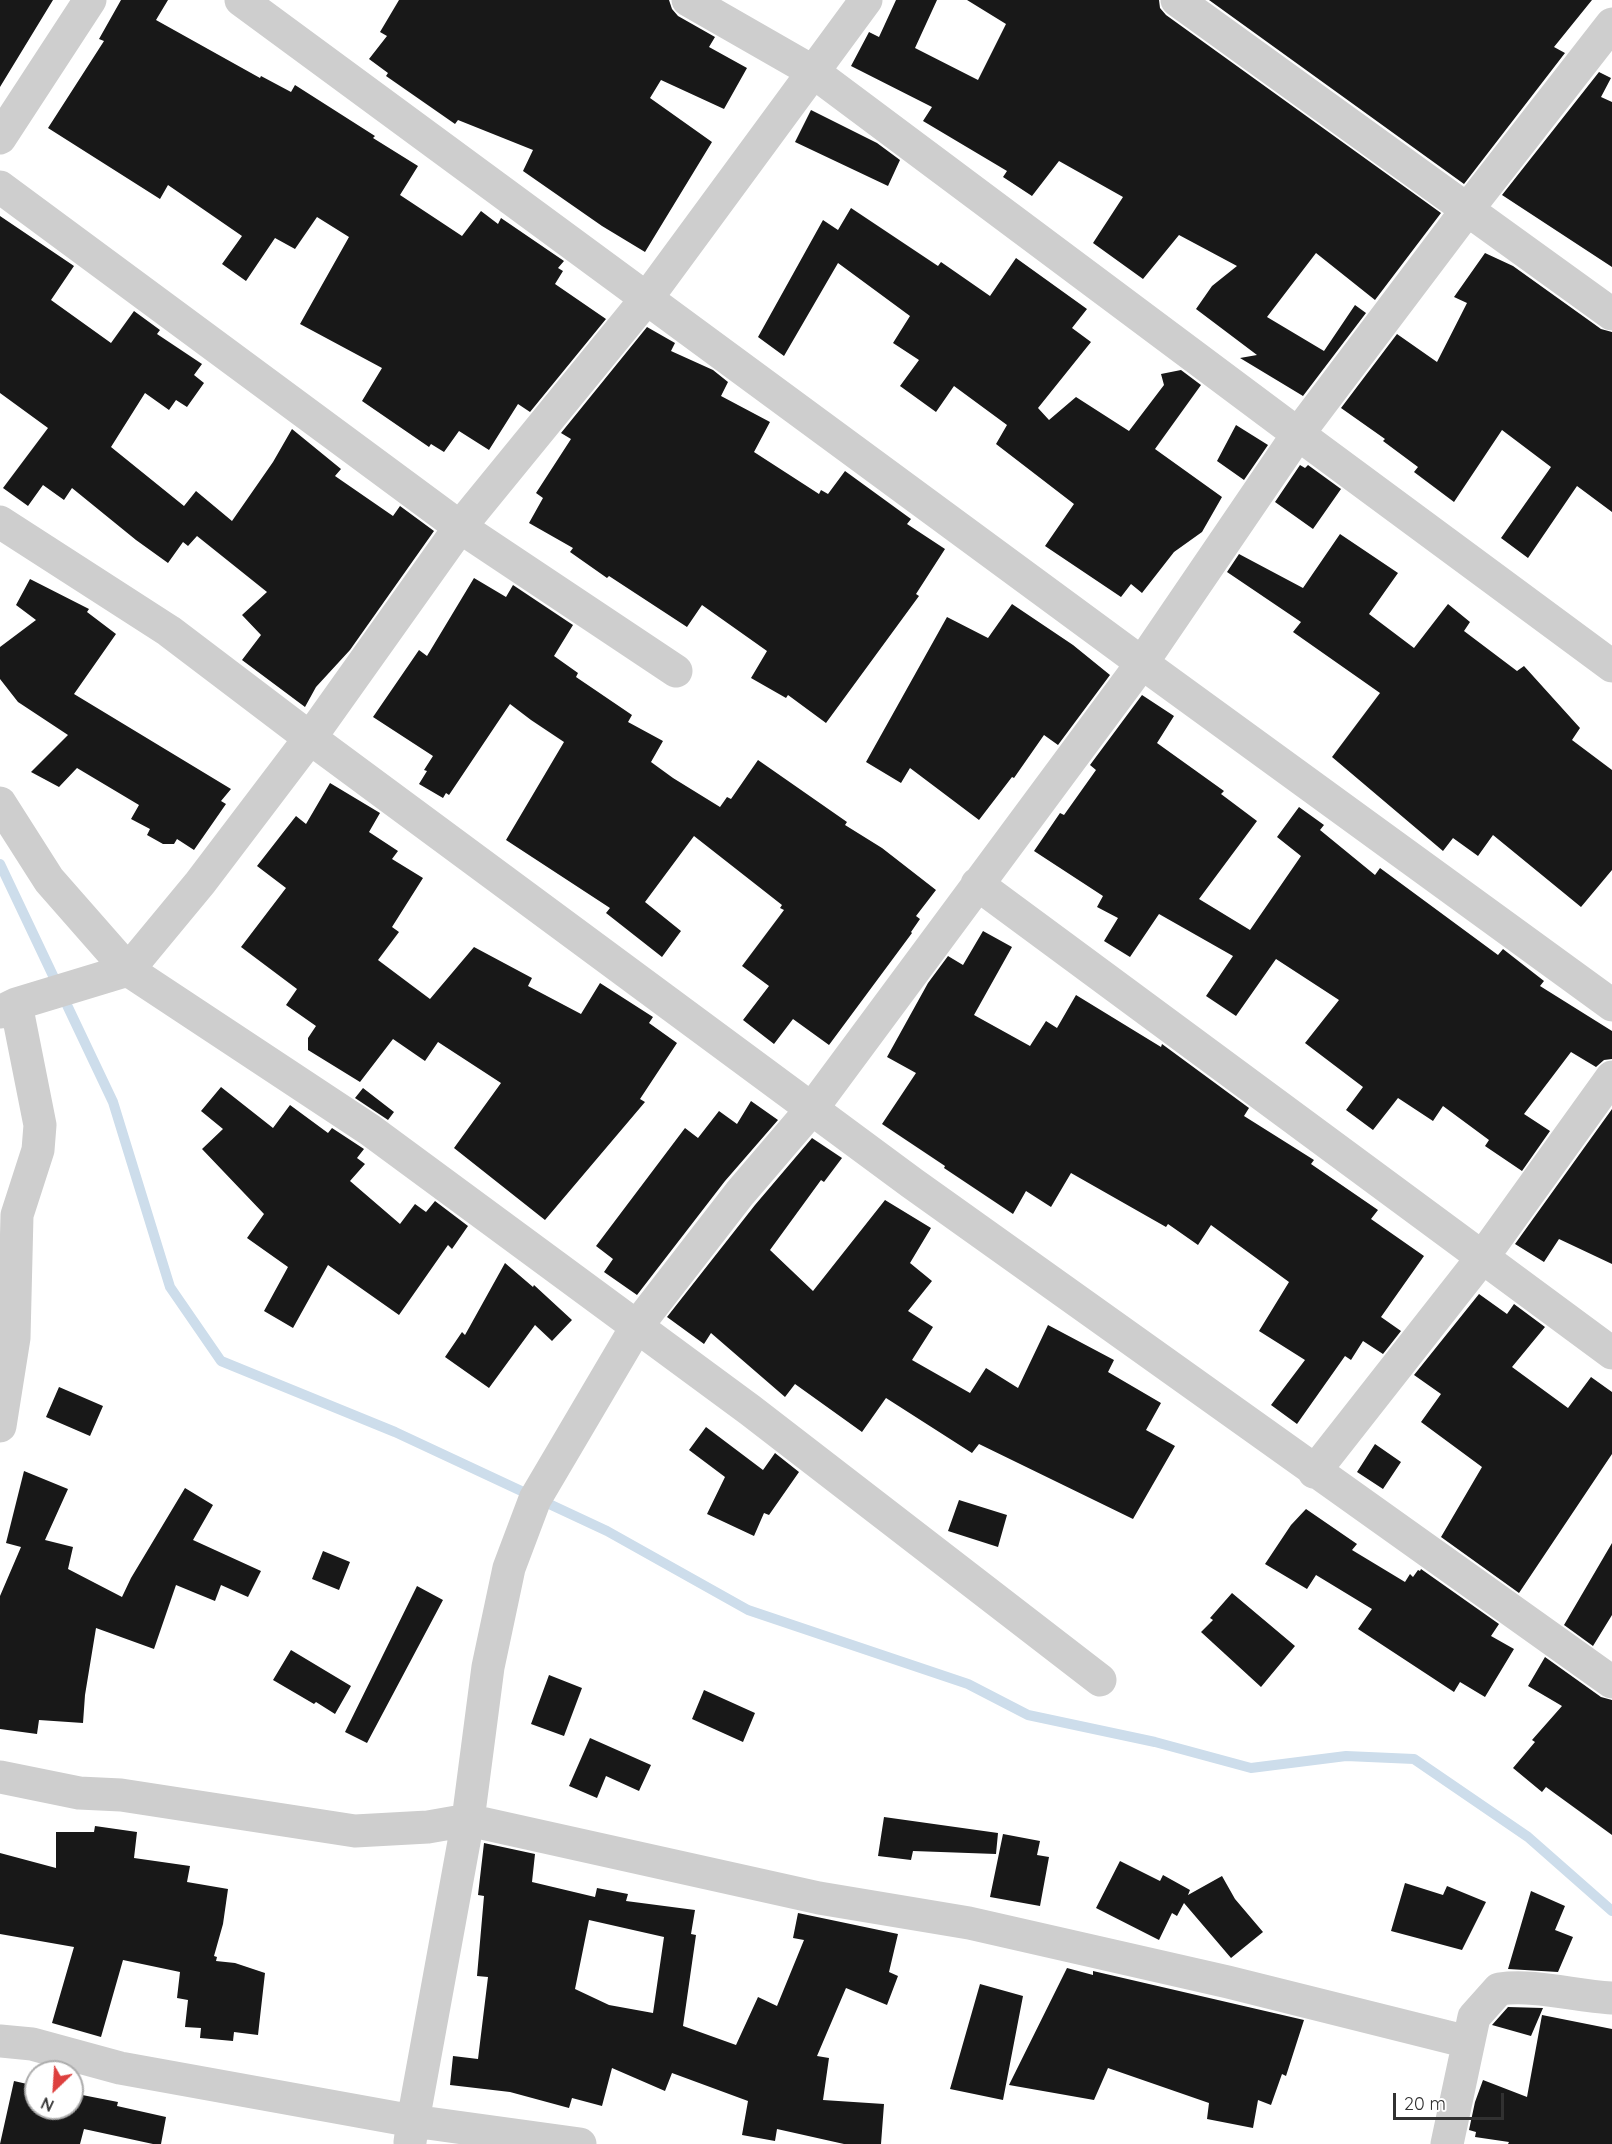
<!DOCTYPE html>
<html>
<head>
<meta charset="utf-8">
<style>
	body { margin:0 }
	#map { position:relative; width:1612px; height:2144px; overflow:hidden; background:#fff; font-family:Quicksand,sans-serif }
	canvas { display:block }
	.north { position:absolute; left:24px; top:2060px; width:60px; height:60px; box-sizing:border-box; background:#fff; border:2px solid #adadad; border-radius:50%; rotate:205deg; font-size:16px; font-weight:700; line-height:24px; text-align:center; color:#313131 }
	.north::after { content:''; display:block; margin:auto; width:21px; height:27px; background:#dd403e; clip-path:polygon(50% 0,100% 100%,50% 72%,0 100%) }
	.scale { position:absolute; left:1393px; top:2093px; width:111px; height:27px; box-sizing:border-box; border:3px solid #313131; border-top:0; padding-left:8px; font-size:18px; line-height:21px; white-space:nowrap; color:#313131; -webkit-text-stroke:4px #fff; paint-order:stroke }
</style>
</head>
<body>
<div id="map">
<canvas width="1612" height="2144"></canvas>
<div class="north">N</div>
<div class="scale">20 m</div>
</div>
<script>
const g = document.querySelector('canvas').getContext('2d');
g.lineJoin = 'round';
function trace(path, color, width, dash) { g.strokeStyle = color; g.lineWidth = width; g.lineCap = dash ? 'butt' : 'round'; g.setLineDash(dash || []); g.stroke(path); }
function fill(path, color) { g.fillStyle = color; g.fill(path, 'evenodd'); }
trace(new Path2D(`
	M0,864L113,1102L170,1287L221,1361L395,1432L607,1531L748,1610L968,1684L1028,1715L1155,1742L1251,1768L1346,1756L1414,1759L1528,1837L1612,1911`), '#cdddeb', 10);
fill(new Path2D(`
	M0,0H53L0,87Z
	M121,0H168L156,20L260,78L261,76L291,92L295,85L375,136L373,138L418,166L400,195L462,236L481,211L498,224L501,218L564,261L558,268L563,271L555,284L606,319L530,412L518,404L489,450L459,431L444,452L431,444L429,447L362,401L382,368L300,324L349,237L317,217L295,249L275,238L246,281L222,264L242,236L168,185L160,199L48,128L104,41L99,39Z
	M399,0H669L672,9L678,16L715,37L709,47L747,68L724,109L661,80L650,98L712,142L645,252L602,226L523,171L533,150L458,120L455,124L386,76L388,73L369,59L387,36L380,32Z
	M896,0H937L915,48L978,80L1006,24L967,0H1159L1160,8L1166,15L1441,213L1375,300L1316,253L1267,317L1324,351L1355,305L1366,313L1303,396L1240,358L1257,355L1196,309L1212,286L1237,266L1179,235L1143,279L1093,243L1123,197L1059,161L1032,196L1003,177L1007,171L923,121L932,107L851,66L869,32L879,37Z
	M1209,0H1592L1554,47L1565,53L1464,184Z
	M1599,72L1611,78L1601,97L1612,102V267L1502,195Z
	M811,110L877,143L900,160L888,186L795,142Z
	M851,208L938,266L941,262L990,296L1016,258L1087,309L1072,328L1091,342L1038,408L1049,420L1076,397L1129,431L1164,385L1161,374L1181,370L1201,385L1155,449L1222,497L1202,532L1174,552L1142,593L1131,584L1121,597L1045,546L1074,504L996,444L1007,425L954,386L936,412L900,386L919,360L893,343L910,316L838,263L784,356L758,337L823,220L838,230Z
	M0,216L74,266L51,300L111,343L134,311L160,330L157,334L202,364L194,375L204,383L187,407L176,400L169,410L145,393L111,447L184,506L196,491L232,521L273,462L292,429L341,469L335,476L393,516L400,506L434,531L350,650L316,687L305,707L242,660L261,635L242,615L267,592L197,536L188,546L183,542L168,563L136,540L72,488L64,500L43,485L28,506L3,488L48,428L0,393Z
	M1485,253L1513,266L1601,329L1612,332V512L1577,486L1528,558L1501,538L1551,467L1502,430L1454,502L1414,472L1418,467L1383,441L1385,439L1341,408L1397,334L1437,362L1467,303L1454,297Z
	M647,327L675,343L671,351L713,370L728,382L721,396L770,422L754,452L819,494L821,490L828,494L845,471L911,519L907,524L945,549L916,594L919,596L826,723L788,695L786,698L751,678L767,651L702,605L687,627L609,576L607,578L570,552L573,548L529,523L543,498L536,493L571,439L561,433Z
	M1236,425L1268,445L1244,480L1217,461Z
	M1300,465L1305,468L1308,465L1341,489L1313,529L1275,502Z
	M1340,534L1398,573L1369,614L1414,648L1448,604L1470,622L1464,631L1517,671L1524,666L1580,728L1572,740L1612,770V870L1581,907L1493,835L1478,856L1453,838L1443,851L1332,757L1380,693L1293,632L1301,622L1227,572L1239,554L1303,588Z
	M474,578L506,597L513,585L573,625L554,656L578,673L576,677L632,715L628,722L663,741L651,762L673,778L720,807L727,797L731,799L758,760L847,822L845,825L882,848L936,890L916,916L920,919L911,932L912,933L829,1045L793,1019L774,1044L743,1020L769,986L742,966L784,910L780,908L782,905L694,836L645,902L681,931L662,957L606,913L610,908L506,840L564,742L531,720L510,704L449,795L446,793L443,798L419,784L427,771L424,770L433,756L373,717L419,650L427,656Z
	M30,579L89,609L87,612L116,634L74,694L231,789L221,801L226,804L194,850L177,839L174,844H163L147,835L150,829L131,819L139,805L77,768L59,787L31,772L68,735L18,702L0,679V647L36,620L16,605Z
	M1012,604L1073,645L1110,675L1058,745L1044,735L1014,778L1012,777L979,820L910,768L901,783L866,762L947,617L988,638Z
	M1142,695L1174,716L1157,743L1224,791L1221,794L1257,821L1199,899L1250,930L1301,856L1277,837L1299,807L1324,825L1320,830L1375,875L1380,868L1498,955L1503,949L1544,981L1540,986L1612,1031V1059L1604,1060L1596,1067L1571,1052L1524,1114L1550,1131L1522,1171L1485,1146L1489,1140L1443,1106L1433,1121L1398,1098L1373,1130L1346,1110L1363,1087L1305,1043L1339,1000L1276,959L1236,1016L1206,996L1233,956L1159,914L1130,957L1104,941L1118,918L1097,907L1103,896L1034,851L1060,813L1064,815L1096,770L1090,765Z
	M330,783L380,813L369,832L398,851L392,859L423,878L392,927L399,932L378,960L430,999L474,947L532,978L528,986L581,1014L600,983L653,1017L649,1023L677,1043L640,1099L645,1102L545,1220L454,1148L501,1083L438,1042L425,1061L393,1039L360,1082L308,1050V1038L316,1026L286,1005L297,989L241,947L286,888L257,866L296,816L306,824Z
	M983,931L1012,947L974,1015L1030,1046L1046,1021L1057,1028L1076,995L1161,1047L1162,1044L1249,1108L1244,1116L1314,1160L1311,1164L1378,1210L1371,1219L1424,1256L1381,1317L1401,1331L1383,1354L1363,1341L1351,1360L1345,1356L1297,1424L1271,1405L1305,1360L1259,1331L1289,1282L1211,1225L1198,1245L1168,1224L1166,1227L1071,1173L1051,1207L1026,1191L1013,1214L944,1168L945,1166L882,1124L916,1073L887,1057L928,983L948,956L963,965Z
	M221,1087L273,1128L290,1105L328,1133L332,1128L364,1149L357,1158L365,1164L350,1181L400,1224L415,1204L426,1212L435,1201L468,1226L452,1249L448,1245L399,1315L328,1265L293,1328L264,1311L288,1267L247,1238L264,1214L202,1149L223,1129L201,1111Z
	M363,1088L394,1112L388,1120L355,1098Z
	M751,1101L778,1120L725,1181L637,1295L604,1272L613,1259L596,1246L685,1128L698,1138L719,1111L737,1124Z
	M1612,1109V1264L1559,1239L1544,1262L1515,1244Z
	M812,1138L842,1158L824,1182L821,1180L770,1250L813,1291L885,1200L931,1228L910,1263L932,1281L908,1311L933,1327L912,1360L970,1393L986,1368L1018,1388L1048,1325L1114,1360L1108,1372L1161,1403L1146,1430L1175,1446L1133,1519L979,1444L972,1453L886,1398L862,1432L795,1384L785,1397L711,1333L704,1344L667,1317L755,1205Z
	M505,1263L533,1287L534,1285L572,1320L552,1341L535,1325L489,1388L445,1357L462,1332L465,1335Z
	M1479,1294L1507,1314L1514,1304L1545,1327L1512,1367L1568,1408L1591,1377L1612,1392V1454L1519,1593L1441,1537L1482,1467L1421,1422L1441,1394L1414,1375Z
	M59,1387L103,1406L90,1436L46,1417Z
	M706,1427L763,1470L775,1453L799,1472L769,1515L764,1513L754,1536L707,1514L725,1477L689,1450Z
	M1375,1444L1401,1462L1383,1489L1357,1472Z
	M24,1471L68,1489L45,1540L73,1547L68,1569L122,1597L131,1578L185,1488L213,1505L193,1540L261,1571L248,1597L221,1585L215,1601L176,1585L154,1649L96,1628L85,1695L83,1723L39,1720L37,1734L0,1729V1596L21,1547L6,1543Z
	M959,1500L1007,1515L998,1547L948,1531Z
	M1306,1509L1357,1544L1352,1550L1405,1582L1410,1574L1413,1577L1418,1570L1420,1571L1421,1569L1499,1624L1491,1636L1514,1649L1485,1697L1460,1682L1454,1692L1358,1629L1372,1609L1316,1575L1307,1589L1265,1564L1291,1525Z
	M1612,1543V1615L1593,1646L1564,1625Z
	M323,1551L350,1562L339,1590L312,1579Z
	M417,1586L443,1600L367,1743L345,1732Z
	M1232,1593L1295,1646L1261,1687L1201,1632L1213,1620L1210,1618Z
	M291,1650L351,1686L335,1714L316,1702L314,1704L273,1680Z
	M1545,1657L1601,1697L1612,1700V1835L1546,1787L1542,1792L1513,1768L1535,1742L1532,1740L1562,1706L1528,1686Z
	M549,1675L582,1688L564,1736L531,1724Z
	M704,1690L755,1713L743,1742L692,1719Z
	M590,1738L651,1765L639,1791L606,1776L597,1798L569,1786Z
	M884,1817L998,1833L996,1854L913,1851L911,1860L878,1856Z
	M95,1826L137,1832L134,1858L190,1866L187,1882L228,1889L223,1924L214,1956L217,1957L216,1961L235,1963L265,1973L258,2035L234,2032L233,2041L200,2038L201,2028L185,2027L188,2000L177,1998L180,1972L123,1960L101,2037L52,2023L74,1947L0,1934V1853L56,1868V1832H94Z
	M1003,1834L1040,1841L1037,1855L1049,1857L1040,1906L990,1897Z
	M484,1843L535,1854L532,1882L595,1897L597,1888L628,1894L626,1901L695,1910L691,1934L696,1935L683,2026L736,2045L758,1997L777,2006L804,1940L793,1938L798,1913L898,1934L889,1972L898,1976L887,2005L846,1988L817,2056L829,2058L823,2100L884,2104L881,2144H844L777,2129L775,2141L742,2135L748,2101L672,2073L665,2091L612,2068L602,2106L572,2098L569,2108L510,2092L450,2085L453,2056L478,2059L488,1977L477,1976L484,1896L478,1895ZM589,1920L664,1937L653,2013L609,2005L575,1989Z
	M1120,1861L1160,1881L1163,1875L1190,1890L1188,1895L1222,1876L1235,1899L1263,1932L1231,1958L1184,1903L1177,1916L1172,1913L1159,1940L1096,1908Z
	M1405,1883L1443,1895L1447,1886L1486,1902L1462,1950L1391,1931Z
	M1531,1891L1565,1906L1555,1930L1573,1937L1558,1972L1508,1969Z
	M1067,1968L1093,1975V1971L1304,2020L1286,2076L1282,2074L1271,2105L1258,2100L1253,2128L1207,2119L1209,2103L1108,2068L1094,2100L1009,2085Z
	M980,1984L1023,1996L1003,2100L950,2089Z
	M1508,2007L1543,2008L1531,2036L1492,2025Z
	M1542,2015L1612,2029V2144H1508L1509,2142L1475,2137L1476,2132L1469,2130L1475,2102L1483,2080L1527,2097Z
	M14,2081L36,2086V2108H72V2093L118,2102L117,2106L166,2117L161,2144H153L84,2129L80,2144H0Z`), '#181818');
trace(new Path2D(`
	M241,0L1142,663L1612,1005
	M688,0L812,71L1298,434L1612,666
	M1177,0L1612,314
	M0,138L90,0
	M0,187L460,527L676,671
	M0,522L169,631L310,738L912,1183L1612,1682
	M0,803L49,880L128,970L370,1130L750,1410L1100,1680
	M977,884L1612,1353
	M0,1012L16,1004L128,970L200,883L310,738L460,527L647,298L866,0
	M0,1426L14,1338L17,1215L38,1150L40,1125L16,1004
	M1314,1472L1482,1258L1612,1077
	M0,1777L79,1793L121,1795L355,1831L428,1827L468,1820L819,1898L969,1923L1228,1982L1468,2042
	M0,2041L32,2044L120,2068L413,2121L468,1820L488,1667L509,1568L535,1499L637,1326L740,1193L811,1110L1142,663L1298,434L1467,210L1612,24
	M410,2142L413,2121L580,2144
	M1447,2144L1474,2017L1499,1989C1536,1984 1574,1996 1612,1998`), '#cecece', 33);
</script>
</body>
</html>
